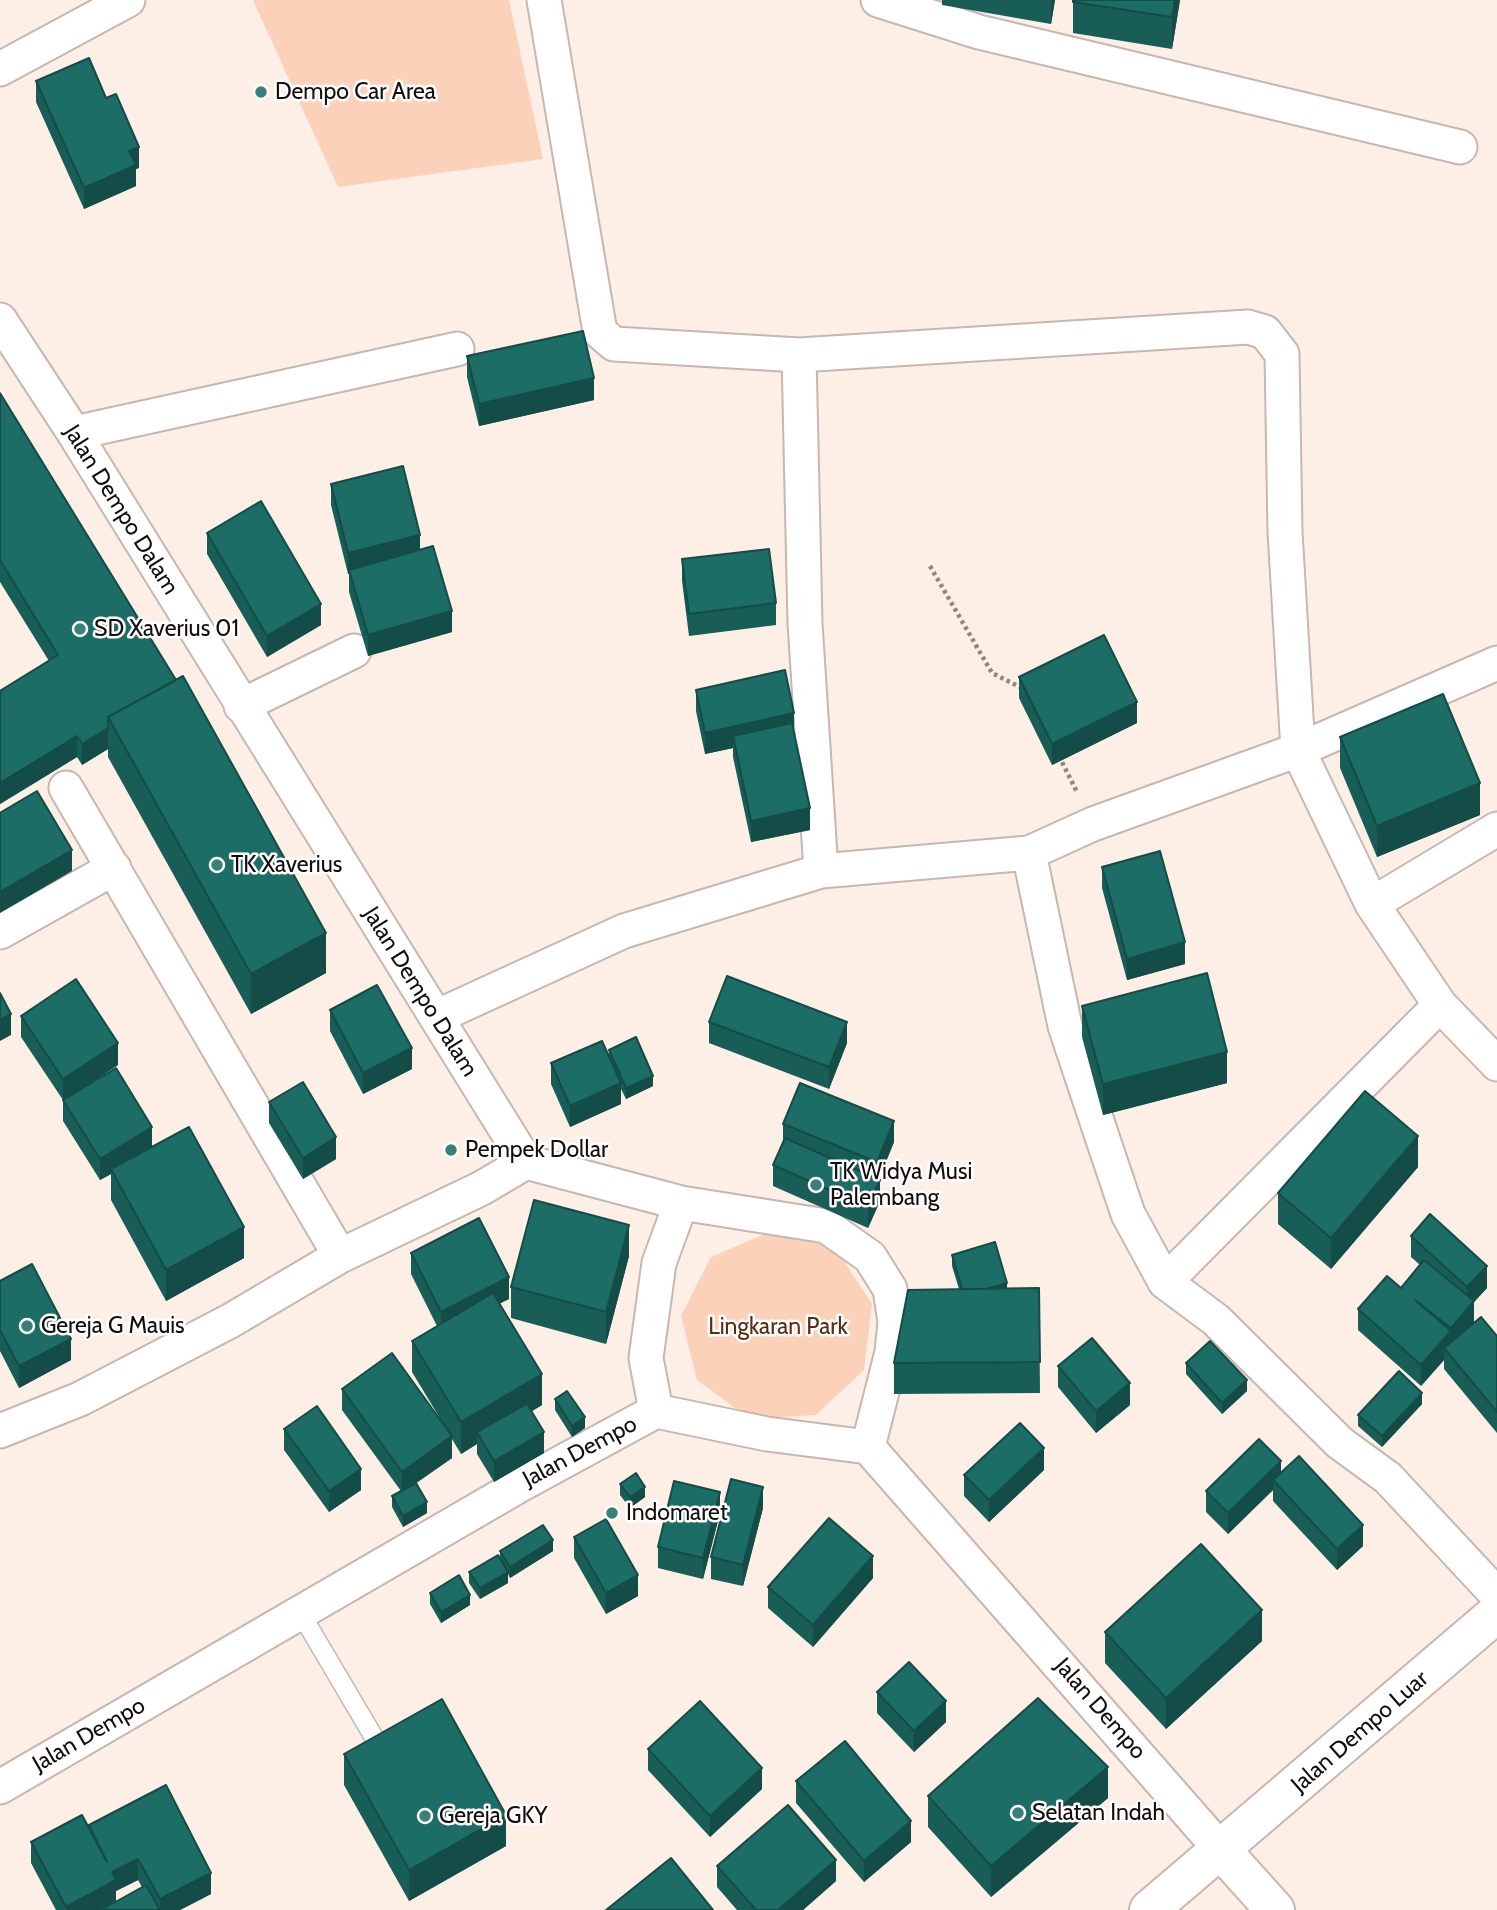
<!DOCTYPE html>
<html>
<head>
<meta charset="utf-8">
<style>
	body { margin:0 }
	canvas { display:block; background:#fdeee6 }
</style>
</head>
<body>
<canvas width="1497" height="1910"></canvas>
<script>
const g = document.querySelector('canvas').getContext('2d');
g.lineJoin = 'round';
function fill(path, color) { g.fillStyle = color; g.fill(path, 'evenodd'); }
function trace(path, color, width, dash) { g.strokeStyle = color; g.lineWidth = width; g.lineCap = dash ? 'butt' : 'round'; g.setLineDash(dash || []); g.stroke(path); }
function drawText(font, color, halo, rows, align = 'center') {
  g.font = font + ' Cabin,sans-serif'; g.lineWidth = 5; g.setLineDash([]); g.textBaseline = 'middle'; g.strokeStyle = halo; g.fillStyle = color; for (const [text, x, y, turn = 0] of rows) {
    g.save(); g.translate(x, y); g.rotate((+turn || 0) * Math.PI / 180); g.textAlign = isNaN(turn) ? turn : align; if (halo) g.strokeText(text, 0, 0); g.fillText(text, 0, 0); g.restore();
  }
}
fill(new Path2D(`
	M253,0H509L543,159L338,187Z
	M772,1231L836,1249L872,1304L864,1370L816,1415L750,1419L697,1380L681,1316L711,1257Z`), '#fcd1ba');
const service = new Path2D(`
	M300,1612L382,1751`);
const minor = new Path2D(`
	M544,0L600,332L614,344L799,355L805,623L821,871
	M878,0L979,32L1460,147
	M0,69L128,0
	M0,320L74,433L526,1162
	M799,355L1248,327L1265,332L1282,354L1285,532L1298,750L1372,904L1440,1005L1497,1064
	M74,433L457,349
	M241,706L354,651
	M66,788L340,1256
	M1029,853L1065,1026L1128,1214L1165,1282L1216,1320L1340,1443L1388,1478L1497,1595
	M1372,904L1497,829
	M0,932L114,868
	M436,1017L624,931L821,871L1029,853L1093,824L1298,750L1497,663
	M526,1162L681,1203L826,1226L870,1257L890,1289L895,1322L892,1352L868,1447
	M1165,1282L1440,1005
	M656,1411L646,1358L659,1263L681,1203
	M0,1431L80,1399L230,1321L340,1256L482,1188L526,1162
	M0,1787L520,1485L656,1411L767,1434L868,1447L1222,1851`);
const tertiary = new Path2D(`
	M1222,1851L1275,1910
	M1149,1910L1497,1613`);
trace(service, '#c6b7b0', 21);
trace(minor, '#c6b7b0', 37);
trace(tertiary, '#c6b7b0', 42);
trace(new Path2D(`
	M930,566L992,673L1024,689
	M1059,756L1077,792`), '#908681', 4.5, [3.5, 3.5]);
trace(service, '#fff', 18);
trace(minor, '#fff', 33);
trace(tertiary, '#fff', 38);
fill(new Path2D(`
	M942,0H1055L1051,24L942,5Z
	M1073,0H1180L1172,49L1073,33Z
	M36,81L106,98L139,168L136,169V186L84,209L36,102Z
	M467,356L594,400L479,426L467,377Z
	M0,393L326,973L251,1014L108,757V749L82,765L77,757L0,804V691L49,661L0,582Z
	M331,484L420,550L452,632L368,656L349,592V574H348L331,505Z
	M207,533L321,625L267,657L207,554Z
	M682,559L776,603V625L689,636L682,581Z
	M1019,677L1137,723L1052,765L1019,698Z
	M696,690L794,733L810,830L751,842L733,757V748L705,754L696,711Z
	M1340,737L1480,815L1377,857L1340,768Z
	M1102,867L1185,964L1127,980L1102,888Z
	M1082,1006L1227,1083L1103,1115L1082,1037Z
	M330,1010L412,1069L363,1094L330,1031Z
	M21,1016L118,1065L70,1096L152,1147L244,1258L166,1301L111,1200V1174L100,1180L63,1121V1100L21,1037Z
	M709,1022L847,1043L829,1089L709,1043Z
	M609,1050L653,1086L626,1099L621,1089V1104L570,1127L551,1084V1063L609,1055Z
	M269,1102L336,1159L303,1179L269,1123Z
	M783,1124L894,1142L879,1179L880,1201L868,1228L773,1186V1165L783,1142Z
	M1418,1167L1331,1269L1278,1224V1193Z
	M1411,1236L1487,1288L1474,1302V1323L1472,1325L1497,1336V1433L1444,1369V1360L1421,1386L1358,1330V1309L1401,1288L1420,1265L1411,1257Z
	M411,1253L509,1299L500,1303L542,1405L532,1411L544,1453L494,1482L477,1454V1444L461,1454L452,1439V1458L416,1483L427,1513L403,1527L392,1507V1496L401,1491L342,1410V1389L444,1425L412,1372V1341L437,1326L411,1274Z
	M952,1255L1007,1288H1039L1040,1393L894,1394V1363L959,1289L952,1266Z
	M629,1256L606,1344L511,1318V1287Z
	M0,1281L71,1360L19,1388L0,1351Z
	M1186,1363L1247,1391L1222,1414L1186,1374Z
	M1058,1366L1130,1405L1096,1433L1058,1387Z
	M555,1399L585,1428L572,1437L555,1410Z
	M1422,1404L1382,1447L1358,1426V1415Z
	M284,1429L361,1490L329,1512L284,1450Z
	M1044,1470L989,1522L964,1496V1475Z
	M1281,1472L1363,1546L1337,1570L1273,1501V1490L1228,1534L1206,1512V1491Z
	M620,1484L645,1497L630,1508L620,1495Z
	M763,1508L743,1586L711,1579V1557Z
	M720,1513L703,1579L658,1568V1547Z
	M574,1537L638,1596L606,1614L574,1558Z
	M500,1551H553L510,1578L508,1574V1583L480,1599L469,1583V1572L500,1560Z
	M873,1578L813,1647L768,1608V1587Z
	M430,1593L470,1605L441,1623L430,1604Z
	M1105,1632L1262,1641L1166,1729L1105,1663Z
	M877,1692L946,1722L914,1752L877,1713Z
	M648,1749L762,1789L710,1837L648,1770Z
	M344,1754L506,1846L409,1901L344,1785Z
	M796,1781L911,1842L864,1882L796,1803Z
	M928,1796L1108,1798L991,1897L928,1827Z
	M89,1825L211,1894L180,1910H101L142,1887L138,1880L116,1891L100,1910H56L31,1863V1842L89,1829Z
	M717,1866L836,1881L803,1910H737L717,1887Z`), '#185e57');
fill(new Path2D(`
	M1051,0H1055L1051,24Z
	M1175,0H1180L1172,49V17Z
	M139,147V168L136,169V186L84,209V188L129,151Z
	M594,378V400L479,426V404Z
	M420,535V556L349,570V574H348V553Z
	M321,604V625L267,657V636Z
	M452,611V632L368,656V635Z
	M1137,702V723L1052,765V744Z
	M794,713V734L733,736V748L705,754V733Z
	M108,728V749L82,765V744Z
	M77,736V757L0,804V783Z
	M1480,783V815L1377,857V826Z
	M810,808V830L751,842V821Z
	M72,850V871L0,913V892Z
	M326,933V973L251,1014V974Z
	M1185,942V964L1127,980V959Z
	M11,1014V1035L0,1041V1020Z
	M847,1022V1043L829,1089V1067Z
	M118,1043V1065L63,1101V1079Z
	M412,1048V1069L363,1094V1073Z
	M1227,1052V1083L1103,1115V1084Z
	M653,1076V1086L626,1099V1088Z
	M621,1083V1104L570,1127V1106Z
	M894,1121V1142L877,1183V1162Z
	M152,1127V1148L111,1169V1174L100,1180V1159Z
	M1418,1136V1167L1331,1269V1238Z
	M336,1137V1159L303,1179V1158Z
	M880,1180V1201L868,1228V1207Z
	M629,1225V1256L606,1344V1312Z
	M244,1227V1258L166,1301V1270Z
	M1487,1266V1288L1474,1302V1323L1451,1350V1328L1467,1309V1287Z
	M509,1277V1299L441,1333V1312Z
	M1007,1283V1294L964,1295Z
	M1451,1331V1353L1444,1348V1360L1421,1386V1365Z
	M71,1339V1360L19,1388V1366Z
	M542,1374V1405L482,1441L477,1432V1444L461,1454V1422Z
	M1247,1380V1391L1222,1414V1403Z
	M1130,1383V1405L1096,1433V1411Z
	M1422,1393V1404L1382,1447V1436Z
	M585,1417V1428L572,1437V1426Z
	M544,1432V1453L494,1482V1461Z
	M452,1436V1458L402,1493V1472Z
	M1044,1448V1470L989,1522V1500Z
	M1281,1461V1482L1273,1480V1490L1228,1534V1513Z
	M361,1469V1490L329,1512V1491Z
	M645,1487V1497L630,1508V1497Z
	M763,1487V1508L743,1586V1565Z
	M720,1492V1513L703,1579V1558Z
	M427,1502V1513L403,1527V1516Z
	M1363,1525V1546L1337,1570V1549Z
	M553,1540V1551L510,1578V1567Z
	M873,1556V1578L813,1647V1625Z
	M508,1572V1583L480,1599V1588Z
	M638,1575V1596L606,1614V1593Z
	M470,1595V1605L441,1623V1612Z
	M1262,1610V1641L1166,1729V1698Z
	M946,1701V1722L914,1752V1731Z
	M1108,1767V1798L991,1897V1866Z
	M762,1768V1789L710,1837V1816Z
	M506,1815V1846L409,1901V1870Z
	M911,1821V1842L864,1882V1861Z
	M138,1859V1880L116,1891V1901L100,1910H66V1907L112,1872Z
	M836,1860V1881L803,1910H778Z
	M211,1873V1894L180,1910H160V1899Z`), '#144c47');
const building = new Path2D(`
	M1073,0H1175L1172,17L1073,2Z
	M89,58L106,98L116,94L139,147L129,151L136,165L84,188L36,81Z
	M583,331L594,378L479,404L467,356Z
	M0,393L176,680L108,717V728L82,744L77,736L0,783V691L58,655L0,560Z
	M403,466L420,535L348,553L331,484Z
	M261,501L321,604L267,636L207,533Z
	M433,546L452,611L368,635L349,570Z
	M769,549L776,603L689,614L682,559Z
	M1104,635L1137,702L1052,744L1019,677Z
	M785,670L794,713L705,733L696,690Z
	M183,676L326,933L251,974L108,717Z
	M1443,694L1480,783L1377,826L1340,737Z
	M792,723L810,808L751,821L733,736Z
	M37,791L72,850L0,892V813Z
	M1160,851L1185,942L1127,959L1102,867Z
	M1207,973L1227,1052L1103,1084L1082,1006Z
	M727,976L847,1022L829,1067L709,1022Z
	M76,979L118,1043L63,1079L21,1016Z
	M377,985L412,1048L363,1073L330,1010Z
	M0,993L11,1014L0,1020Z
	M636,1037L653,1076L626,1088L609,1050Z
	M602,1041L621,1083L570,1106L551,1063Z
	M116,1068L152,1127L100,1159L63,1100Z
	M303,1082L336,1137L303,1158L269,1102Z
	M800,1083L894,1121L877,1162L783,1124Z
	M1365,1091L1418,1136L1331,1238L1278,1193Z
	M189,1127L244,1227L166,1270L111,1169Z
	M785,1138L880,1180L868,1207L773,1165Z
	M534,1200L629,1225L606,1312L511,1287Z
	M1430,1214L1487,1266L1467,1287L1411,1236Z
	M479,1218L509,1277L441,1312L411,1253Z
	M995,1242L1007,1283L986,1289H962L952,1255Z
	M1424,1260L1474,1301L1451,1328L1415,1300L1451,1331L1421,1365L1358,1309L1387,1276L1401,1288Z
	M32,1264L71,1339L19,1366L0,1330V1281Z
	M1039,1288L1040,1362L894,1363L908,1290Z
	M493,1293L542,1374L461,1422L412,1341Z
	M1481,1317L1497,1336V1412L1444,1348Z
	M1092,1338L1130,1383L1096,1411L1058,1366Z
	M1210,1341L1247,1380L1222,1403L1186,1363Z
	M392,1353L452,1436L402,1472L342,1389Z
	M1399,1371L1422,1393L1382,1436L1358,1415Z
	M567,1391L585,1417L572,1426L555,1399Z
	M527,1404L544,1432L494,1461L477,1432Z
	M317,1406L361,1469L329,1491L284,1429Z
	M1020,1423L1044,1448L989,1500L964,1475Z
	M1259,1439L1281,1461L1228,1513L1206,1491Z
	M1299,1456L1363,1525L1337,1549L1273,1480Z
	M636,1473L645,1487L630,1497L620,1484Z
	M731,1479L763,1487L743,1565L711,1557Z
	M674,1481L720,1492L703,1558L658,1547Z
	M416,1483L427,1502L403,1516L392,1496Z
	M829,1518L873,1556L813,1625L768,1587Z
	M606,1519L638,1575L606,1593L574,1537Z
	M543,1525L553,1540L510,1567L500,1551Z
	M1201,1544L1262,1610L1166,1698L1105,1632Z
	M498,1555L508,1572L480,1588L469,1572Z
	M459,1575L470,1595L441,1612L430,1593Z
	M909,1662L946,1701L914,1731L877,1692Z
	M1038,1698L1108,1767L991,1866L928,1796Z
	M442,1699L506,1815L409,1870L344,1754Z
	M700,1701L762,1768L710,1816L648,1749Z
	M845,1741L911,1821L864,1861L796,1781Z
	M166,1785L211,1873L160,1899L138,1859L112,1872L116,1880L66,1907L31,1842L82,1815L107,1862L89,1825Z
	M788,1805L836,1860L778,1910H756L717,1866Z
	M671,1858L713,1910H606Z
	M146,1885L160,1910H101Z`);
fill(building, '#1c6d65');
trace(building, '#144c47', 2);
for (const [x, y, r, color] of [
	[261,92,7,"#398078"],
	[80,629,7,"#398078"],
	[217,865,7,"#398078"],
	[451,1150,7,"#398078"],
	[816,1185,7,"#398078"],
	[27,1326,7,"#398078"],
	[612,1513,7,"#398078"],
	[1018,1813,7,"#398078"],
	[425,1816,7,"#398078"]
]) { const dot = new Path2D(); dot.arc(x, y, r, 0, 2 * Math.PI); g.fillStyle = color; g.fill(dot); trace(dot, '#fff', 2.5); }
drawText('23px', '#130e0c', '#fff', [
	["Dempo Car Area",275,92],
	["SD Xaverius 01",94,629],
	["TK Xaverius",231,865],
	["Pempek Dollar",465,1150],
	["TK Widya Musi",830,1172],
	["Palembang",830,1198],
	["Gereja G Mauis",41,1326],
	["Indomaret",626,1513],
	["Selatan Indah",1032,1813],
	["Gereja GKY",439,1816]
], 'left');
drawText('23px', '#130e0c', '#fff', [
	["Jalan Dempo Dalam",121,510,58],
	["Jalan Dempo Dalam",420,992,58],
	["Jalan Dempo",580,1452,-28],
	["Jalan Dempo",1100,1709,49],
	["Jalan Dempo Luar",1360,1732,-41],
	["Jalan Dempo",89,1735,-30]
]);
drawText('23px', '#572c11', '#fff', [
	["Lingkaran Park",778,1327]
]);
</script>
</body>
</html>
